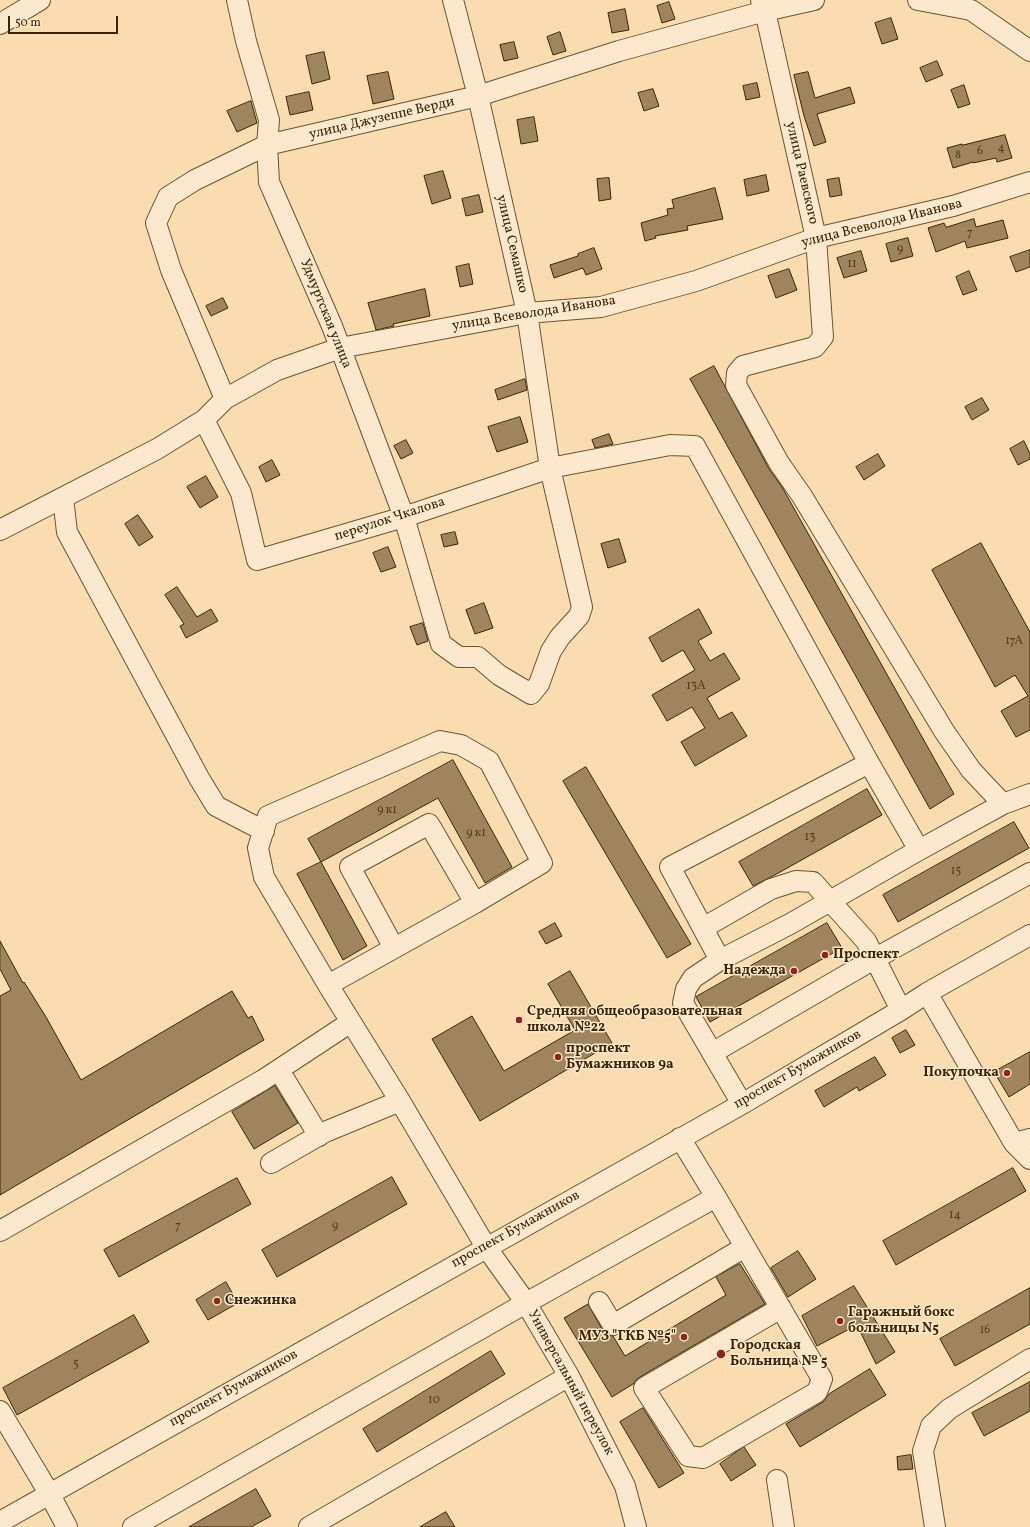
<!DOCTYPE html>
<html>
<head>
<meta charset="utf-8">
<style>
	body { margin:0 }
	#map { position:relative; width:1030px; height:1527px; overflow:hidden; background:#fadcb0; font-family:Vollkorn,serif }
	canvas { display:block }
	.scale { position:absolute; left:8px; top:16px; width:110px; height:18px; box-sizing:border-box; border:2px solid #3d2503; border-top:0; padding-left:5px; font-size:12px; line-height:14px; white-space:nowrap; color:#3d2503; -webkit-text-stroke:3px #fce8cc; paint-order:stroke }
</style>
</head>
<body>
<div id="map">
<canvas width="1030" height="1527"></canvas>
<div class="scale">50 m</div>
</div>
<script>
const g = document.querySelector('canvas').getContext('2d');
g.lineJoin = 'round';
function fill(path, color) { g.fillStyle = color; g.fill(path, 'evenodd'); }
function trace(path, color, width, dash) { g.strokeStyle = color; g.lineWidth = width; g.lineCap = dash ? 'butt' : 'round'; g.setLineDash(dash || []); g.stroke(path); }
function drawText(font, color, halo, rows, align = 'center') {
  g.font = font + ' Vollkorn,serif'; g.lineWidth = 3; g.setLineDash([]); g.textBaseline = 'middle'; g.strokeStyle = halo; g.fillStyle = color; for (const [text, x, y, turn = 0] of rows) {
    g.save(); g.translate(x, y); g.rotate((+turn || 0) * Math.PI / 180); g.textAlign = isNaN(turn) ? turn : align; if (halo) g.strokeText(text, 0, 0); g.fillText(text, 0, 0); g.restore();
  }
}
const building = new Path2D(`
	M669,2L675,19L662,23L657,6Z
	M625,9L629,30L612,33L608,13Z
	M891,18L898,39L882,44L875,23Z
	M560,32L566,51L553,55L547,37Z
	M514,42L518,58L504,61L500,45Z
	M324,52L330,79L312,84L306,56Z
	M937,61L943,75L926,82L920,68Z
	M388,72L394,99L373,104L367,76Z
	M808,72L815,98L850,87L855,103L817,114L826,142L814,146L804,116L794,75Z
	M757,83L760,97L746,100L743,86Z
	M964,85L970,104L958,108L951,90Z
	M653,89L659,106L644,111L638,93Z
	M309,92L313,110L290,115L286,97Z
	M251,101L257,123L237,132L227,111Z
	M534,117L538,141L521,144L517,120Z
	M1005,135L1012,158L997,162L996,158L973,163V162L953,168L947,148L962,144V145Z
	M443,171L451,198L432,204L424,176Z
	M766,175L769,191L747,196L744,180Z
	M609,178L611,199L599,201L597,179Z
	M839,178L842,195L830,197L827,180Z
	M715,188L723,219L687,226L688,230L655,236L656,238L645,241L641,223L668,215L667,209L674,208L672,200Z
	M479,195L483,212L466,216L462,199Z
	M974,219L976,227L1003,220L1008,238L967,248L965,241L936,252L928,228L944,223L946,227Z
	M908,238L913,256L891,262L886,244Z
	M594,248L602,269L586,275L583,268L554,278L550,265L578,256V254Z
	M1030,250V267L1016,272L1010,257Z
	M861,251L867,271L844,278L837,258Z
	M469,264L473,284L460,287L456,267Z
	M789,269L797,290L776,298L768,276Z
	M969,271L977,290L963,295L956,277Z
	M425,289L430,316L393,324L394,326L376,330L368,303Z
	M223,298L228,308L211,316L206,306Z
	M714,366L769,469L782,487L954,794L930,809L690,379Z
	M525,379L527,390L498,400L495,390Z
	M982,398L989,410L972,420L965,407Z
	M520,417L528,442L497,452L488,427Z
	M609,434L613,444L595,448L592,440Z
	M406,440L413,453L401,459L394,446Z
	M1024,441L1030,454V459L1018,465L1010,449Z
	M878,454L885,466L864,480L856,467Z
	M272,460L280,475L266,482L259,467Z
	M206,476L218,497L200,508L187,487Z
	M138,515L153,537L139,546L125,524Z
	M455,532L458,544L444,547L441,535Z
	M619,539L626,562L608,568L601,544Z
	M981,543L1030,632V730L1016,737L1001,711L1028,696L1015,675L995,687L932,570Z
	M388,547L396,567L381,572L373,553Z
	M177,587L197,617L211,609L218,621L186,638L180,626L184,624L165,595Z
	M484,603L493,628L475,634L466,610Z
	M699,609L712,633L698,641L710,661L724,653L740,679L707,698L719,719L732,712L747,736L695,766L681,742L705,728L692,707L667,721L652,695L695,670L683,650L662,662L649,638Z
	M423,623L428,641L417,645L410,627Z
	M453,760L512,867L485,883L438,798L321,862L308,839Z
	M586,767L691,944L667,958L563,781Z
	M867,789L882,815L773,876L753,886L739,862Z
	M1014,822L1029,848L898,922L883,895Z
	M321,862L367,946L343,960L297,874Z
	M555,923L562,936L546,944L539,932Z
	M827,923L842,948L710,1022L696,997Z
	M0,941L23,983L24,982L46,1017L81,1080L232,991L248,1018L252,1016L264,1040L0,1195V996L11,990L0,969Z
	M570,971L612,1043L480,1121L432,1039L472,1016L504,1071L575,1030L548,984Z
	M906,1030L915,1045L900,1053L892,1038Z
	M1030,1052V1084L1009,1097L994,1072Z
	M875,1057L886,1075L859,1091L857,1087L824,1107L815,1091Z
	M275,1086L298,1123L254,1149L232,1112Z
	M1013,1168L1026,1191L896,1265L883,1241Z
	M392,1177L407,1204L277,1277L262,1250Z
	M237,1178L251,1204L119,1277L104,1250Z
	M798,1251L816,1279L788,1297L771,1268Z
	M740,1264L765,1304L638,1378L633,1384L612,1397L564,1318L588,1304L603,1331L607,1335L613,1336L625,1356L726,1295L716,1277Z
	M226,1282L238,1303L208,1320L196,1300Z
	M854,1286L895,1352L876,1364L857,1325L817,1346L802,1316Z
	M1030,1288V1324L955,1366L940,1339Z
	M134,1315L149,1342L17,1415L3,1388Z
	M491,1351L505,1374L377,1452L363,1429Z
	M870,1369L886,1395L800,1447L786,1424L823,1402L829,1394Z
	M1030,1382V1411L984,1436L972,1413Z
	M643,1408L684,1473L659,1488L620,1422Z
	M744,1447L756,1465L731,1481L720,1464Z
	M911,1455L913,1469L898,1470L897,1457Z
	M256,1489L271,1516L251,1527H189Z
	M446,1512L455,1527H420Z`);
fill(building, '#9f845d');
trace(building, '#3d2503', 1);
const minor = new Path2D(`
	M237,0L246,41L269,120L267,145L269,182L332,326L404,517L441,644L459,657H478L499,675L531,694L539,684L551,651L560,637L579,616L582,607L550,468L527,313L478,96L453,0
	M761,0L765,11L816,238L823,337L815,347L743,366L737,373L736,385L779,463L802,496L944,731L971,770L1003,804L1030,794
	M918,0L971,10L1030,51
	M0,24L40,0
	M225,399L171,270L156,223L168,197L195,180L267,145L478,96L619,51L765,11L814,0
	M204,420L241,493L257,560L404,517L550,468L670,445L695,446L869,763L670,867L720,960L693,978L686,989L683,1003L742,1104
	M63,498L67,532L199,778L216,806L264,831
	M0,530L157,449L204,420L225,399L277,370L340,348L527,313L601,307L696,281L816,238L953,206L1030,182
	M869,763L919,850
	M703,928L771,889L796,881L813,882L866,941L901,1010
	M394,948L350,867L429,824L475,903
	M720,960L790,924L919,850L1003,804
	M328,985L264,877L258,848L268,816L440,741L461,745L489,761L542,863L475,903L328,985L400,1101L486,1247L526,1303L569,1376L625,1486L636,1527
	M927,993L1014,1143L1030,1139
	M712,1053L874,959L1030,873
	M285,1080L319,1136
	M1014,1143L1030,1159
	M271,1163L325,1132L400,1101
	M716,1197L822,1379L817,1392L703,1458L688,1456L644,1388L781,1308
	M0,1231L263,1080L351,1022
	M599,1302L613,1325L745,1247
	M0,1411L49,1493L67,1527
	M777,1480L784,1527
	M0,1522L742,1104L901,1010L927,993L1030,935
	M133,1527L526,1303L716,1197L680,1138
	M309,1527L569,1376
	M935,1527L923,1451L931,1426L949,1409L1030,1359`);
trace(minor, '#6c532e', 22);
trace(minor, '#fce8cc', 20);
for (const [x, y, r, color] of [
	[825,955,4,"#8f2418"],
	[794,971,4,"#8f2418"],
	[519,1020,4,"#8f2418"],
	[558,1057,4,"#8f2418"],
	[1007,1073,4,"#8f2418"],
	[217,1301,4,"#8f2418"],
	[840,1321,4,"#8f2418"],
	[684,1337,4,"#8f2418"],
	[721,1354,5,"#8f2418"]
]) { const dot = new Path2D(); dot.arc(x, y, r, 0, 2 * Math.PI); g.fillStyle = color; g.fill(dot); trace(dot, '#fce8cc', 1.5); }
drawText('12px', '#563d1a', null, [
	["4",1001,149],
	["6",980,152],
	["8",958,156],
	["7",970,234],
	["9",900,250],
	["11",852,265],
	["17А",1014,642],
	["13А",696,687],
	["9 к1",387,811],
	["9 к1",476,834],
	["13",810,838],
	["15",956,872],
	["14",955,1216],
	["7",178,1227],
	["9",335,1227],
	["16",985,1331],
	["5",76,1365],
	["10",434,1401]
]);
drawText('14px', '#3d2503', '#fce8cc', [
	["улица Джузеппе Верди",382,119,-13],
	["улица Раевского",801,173,77],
	["улица Всеволода Иванова",882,224,-14],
	["улица Семашко",511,244,77],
	["Удмуртская улица",325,314,68],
	["улица Всеволода Иванова",534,314,-9],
	["переулок Чкалова",390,520,-18],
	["проспект Бумажников",798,1070,-30],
	["проспект Бумажников",516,1230,-29],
	["Универсальный переулок",570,1383,61],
	["проспект Бумажников",234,1389,-29]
]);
drawText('bold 14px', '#3d2503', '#fce8cc', [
	["Проспект",833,955],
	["Надежда",786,971,"right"],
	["Средняя общеобразовательная",527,1012],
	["школа №22",527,1028],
	["проспект",566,1049],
	["Бумажников 9а",566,1065],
	["Покупочка",999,1073,"right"],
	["Снежинка",225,1301],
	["Гаражный бокс",848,1313],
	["больницы N5",848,1329],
	["МУЗ \"ГКБ №5\"",676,1337,"right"],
	["Городская",730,1346],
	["Больница № 5",730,1362]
], 'left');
</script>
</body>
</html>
